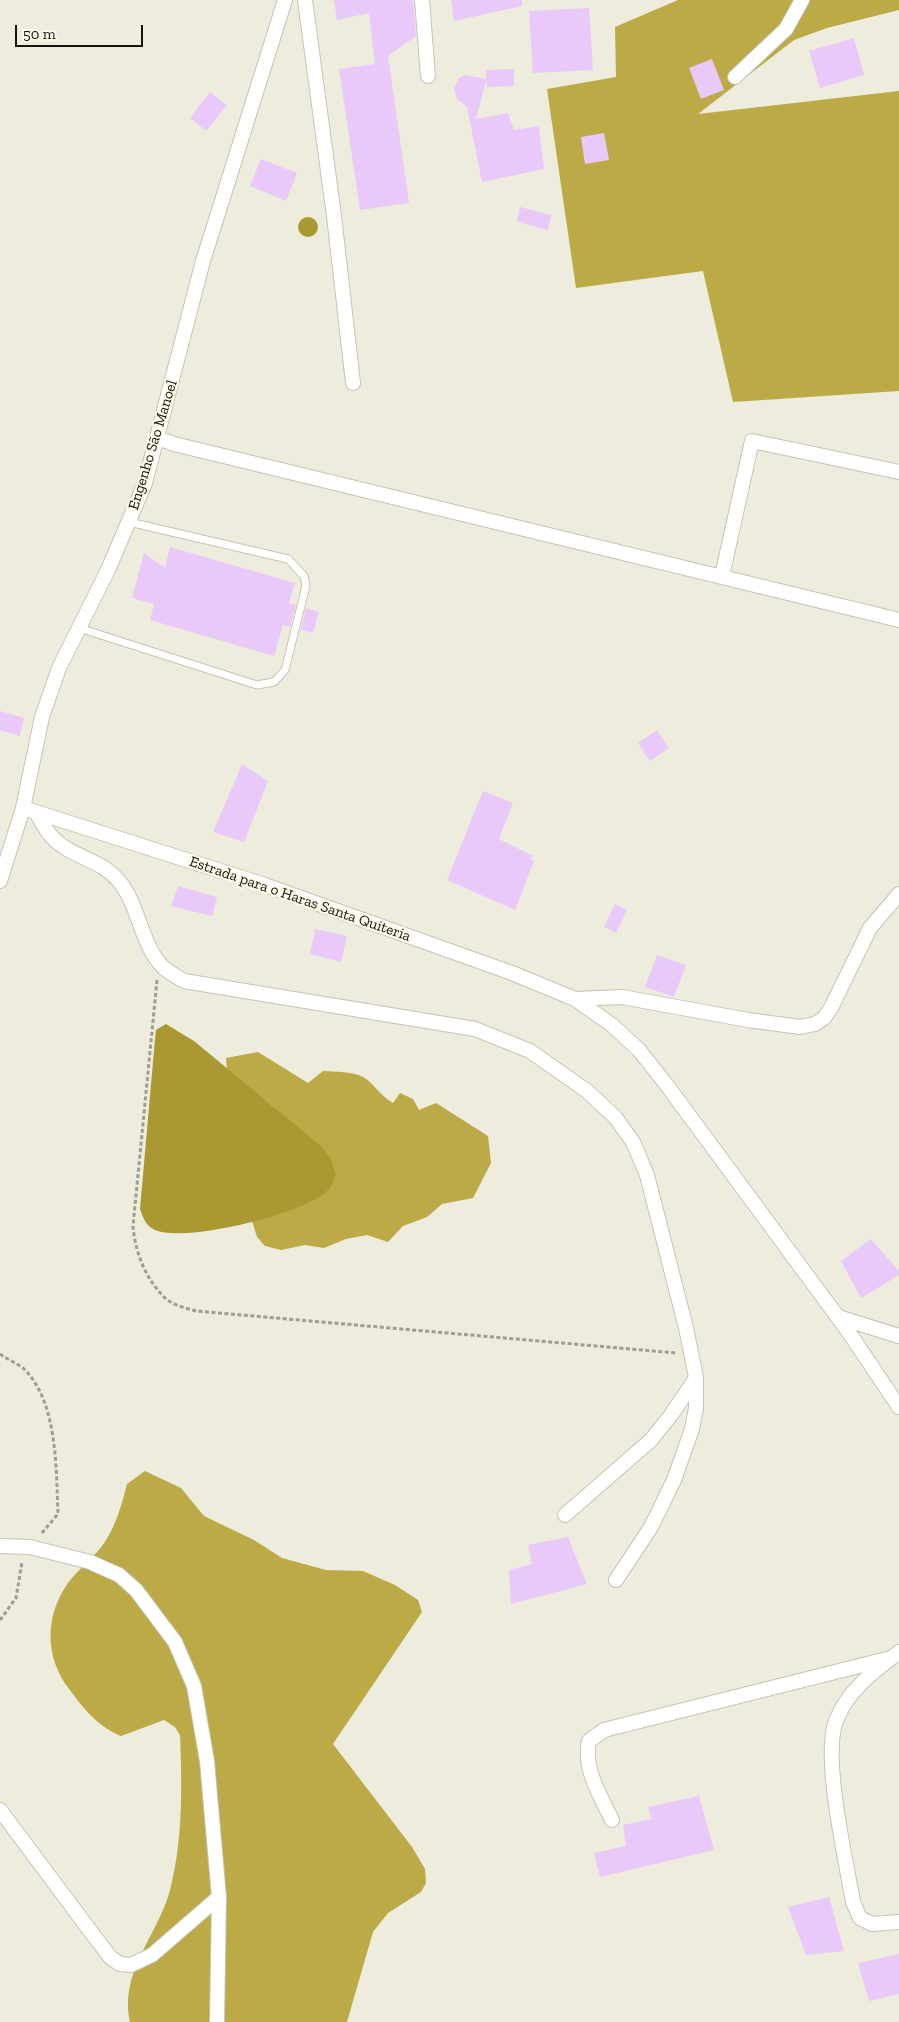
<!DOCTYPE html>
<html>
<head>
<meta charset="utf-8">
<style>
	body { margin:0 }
	#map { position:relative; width:899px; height:2022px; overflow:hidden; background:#eeecdc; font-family:"Zilla Slab",serif }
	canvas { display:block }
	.scale { position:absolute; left:15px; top:25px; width:128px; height:22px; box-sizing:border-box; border:2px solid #14130e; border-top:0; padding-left:6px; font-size:15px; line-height:18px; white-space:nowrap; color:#14130e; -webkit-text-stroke:4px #fcf9e9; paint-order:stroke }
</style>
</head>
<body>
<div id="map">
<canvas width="899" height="2022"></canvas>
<div class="scale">50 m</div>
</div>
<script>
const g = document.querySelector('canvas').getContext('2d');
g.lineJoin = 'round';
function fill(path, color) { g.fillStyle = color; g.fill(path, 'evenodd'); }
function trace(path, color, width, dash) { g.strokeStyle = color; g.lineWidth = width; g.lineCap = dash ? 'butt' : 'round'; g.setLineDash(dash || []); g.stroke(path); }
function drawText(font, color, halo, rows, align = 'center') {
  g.font = font + ' "Zilla Slab",serif'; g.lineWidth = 4.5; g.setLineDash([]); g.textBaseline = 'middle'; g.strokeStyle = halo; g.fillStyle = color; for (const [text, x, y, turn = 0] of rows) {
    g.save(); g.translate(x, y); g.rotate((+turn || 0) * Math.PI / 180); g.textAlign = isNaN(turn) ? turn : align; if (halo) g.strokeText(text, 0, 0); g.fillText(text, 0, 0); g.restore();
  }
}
fill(new Path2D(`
	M678,0H899V10L827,28L794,40L698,114L899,91V391L733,402L703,271L576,288L547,89L616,77L615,27Z
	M258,1052L308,1083L323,1071C335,1072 352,1071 363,1077C374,1083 380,1096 393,1103L400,1093L413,1099L419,1110L436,1103L488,1136L491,1163L473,1198L442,1204L427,1217L403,1226L388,1242L367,1235L346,1239L324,1248L305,1245L281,1250L265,1246L257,1237L252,1221L243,1209L274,1107L227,1070L226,1058Z
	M145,1471L181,1488L204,1516L254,1540L282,1558L326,1570L363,1571L395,1585L418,1600L422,1612L333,1744L412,1847L425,1869L426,1883L421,1892L388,1913L373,1932L347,2022H130C119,1969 160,1934 171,1886C183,1837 182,1785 180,1735L175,1727L164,1720L121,1736C96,1725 85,1710 69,1689C45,1657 45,1618 66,1586C77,1569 96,1557 106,1540C117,1523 122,1503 127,1484Z`), '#bcaa47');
fill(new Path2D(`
	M298 227a10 10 0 1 1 20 0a10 10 0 1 1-20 0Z
	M166,1024L194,1041L321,1146L331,1159L336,1175C333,1180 331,1188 327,1191C304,1214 185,1243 155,1230C146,1226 143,1218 140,1209L155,1039L156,1030Z`), '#a93');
fill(new Path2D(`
	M334,0H413L416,36L388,56L409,203L360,210L339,69L375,64L369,13L337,20Z
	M451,0H522V6L454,21Z
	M589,8L593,70L533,73L529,11Z
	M854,38L864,75L820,88L809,51Z
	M712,59L724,90L701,99L689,68Z
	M514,69V86L487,87L486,81L476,119L508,113L514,130L539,126L544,169L482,182L467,107L457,99L454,88L459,78L465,75L486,79V70Z
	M210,92L227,105L206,131L190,118Z
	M604,133L609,160L585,164L581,137Z
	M261,159L297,173L286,201L250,186Z
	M520,207L551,215L548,230L517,222Z
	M170,547L295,583L289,603L296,605L290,627L283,625L274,656L150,620L154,604L132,598L144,553L165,568Z
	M306,608L319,612L313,633L301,630Z
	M0,711L24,718L20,736L0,730Z
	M657,730L669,748L650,761L638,743Z
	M242,764L268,781L244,842L213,832Z
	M483,791L513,803L499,839L533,856L531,860L534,861L515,910L447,880Z
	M178,886L217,897L212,916L171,906Z
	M615,904L627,910L616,933L604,927Z
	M315,929L347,936L341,962L310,954Z
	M657,955L686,965L674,997L645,987Z
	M871,1239L899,1271V1275L861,1298L841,1261Z
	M568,1537L587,1584L511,1604L509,1570L532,1564L528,1545Z
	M699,1796L714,1850L600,1877L594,1853L626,1846L623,1825L652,1819L648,1807Z
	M829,1897L844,1951L806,1955L788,1907Z
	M899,1954V1994L869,2001L858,1963Z`), '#e8c9f9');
const service = new Path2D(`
	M79,628L257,685L274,682L285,670L306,586L304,576L288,559L129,522`);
const minor = new Path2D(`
	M305,0L334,216L353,383
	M422,0L428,76
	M735,77L786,29L802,0
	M158,438L174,444L899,620
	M722,576L752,441L899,472
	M23,808L265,885L512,973L575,999L612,1025L639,1050L666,1084L848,1331L899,1407
	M36,812C41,821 46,831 53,838C71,857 100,859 118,880C140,905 140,945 164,968C170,973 177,977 184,981L475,1029L530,1051L587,1091L615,1117L633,1142L647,1175L686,1328L696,1377V1408L692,1429L674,1480L651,1527L616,1580
	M0,881L23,808L42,717L59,668L108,570L145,483L203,261L285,0
	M575,999L622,997L748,1020L800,1027L815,1024L824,1018L831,1008L870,928L899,894
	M838,1317L899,1336
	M565,1515L651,1440L671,1415L696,1378
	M0,1546L30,1547L90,1562L119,1575L136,1590L175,1642L194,1686L207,1761L219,1897L217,2022
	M899,1652C874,1671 847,1691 836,1721C822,1758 846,1860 853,1902L860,1918L872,1924L899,1922
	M0,1810L94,1936L111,1958L120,1964L131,1965L152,1955L219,1897
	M612,1820C600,1795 583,1769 589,1741L604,1730L891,1658`);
trace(service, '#c6c4b4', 9);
trace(minor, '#c6c4b4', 16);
trace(new Path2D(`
	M157,980L133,1226C135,1251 145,1278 164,1297C172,1305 185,1308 196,1311L676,1353
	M0,1354C7,1359 16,1363 23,1368C58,1401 56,1469 58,1514L41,1534
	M0,1620L16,1598L22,1562`), '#9e9d91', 3, [4, 2.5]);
trace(service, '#fff', 7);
trace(minor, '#fff', 14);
drawText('15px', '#14130e', '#fcf9e9', [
	["Engenho São Manoel",153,445,-73],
	["Estrada para o Haras Santa Quiteria",300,899,19]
]);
</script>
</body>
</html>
